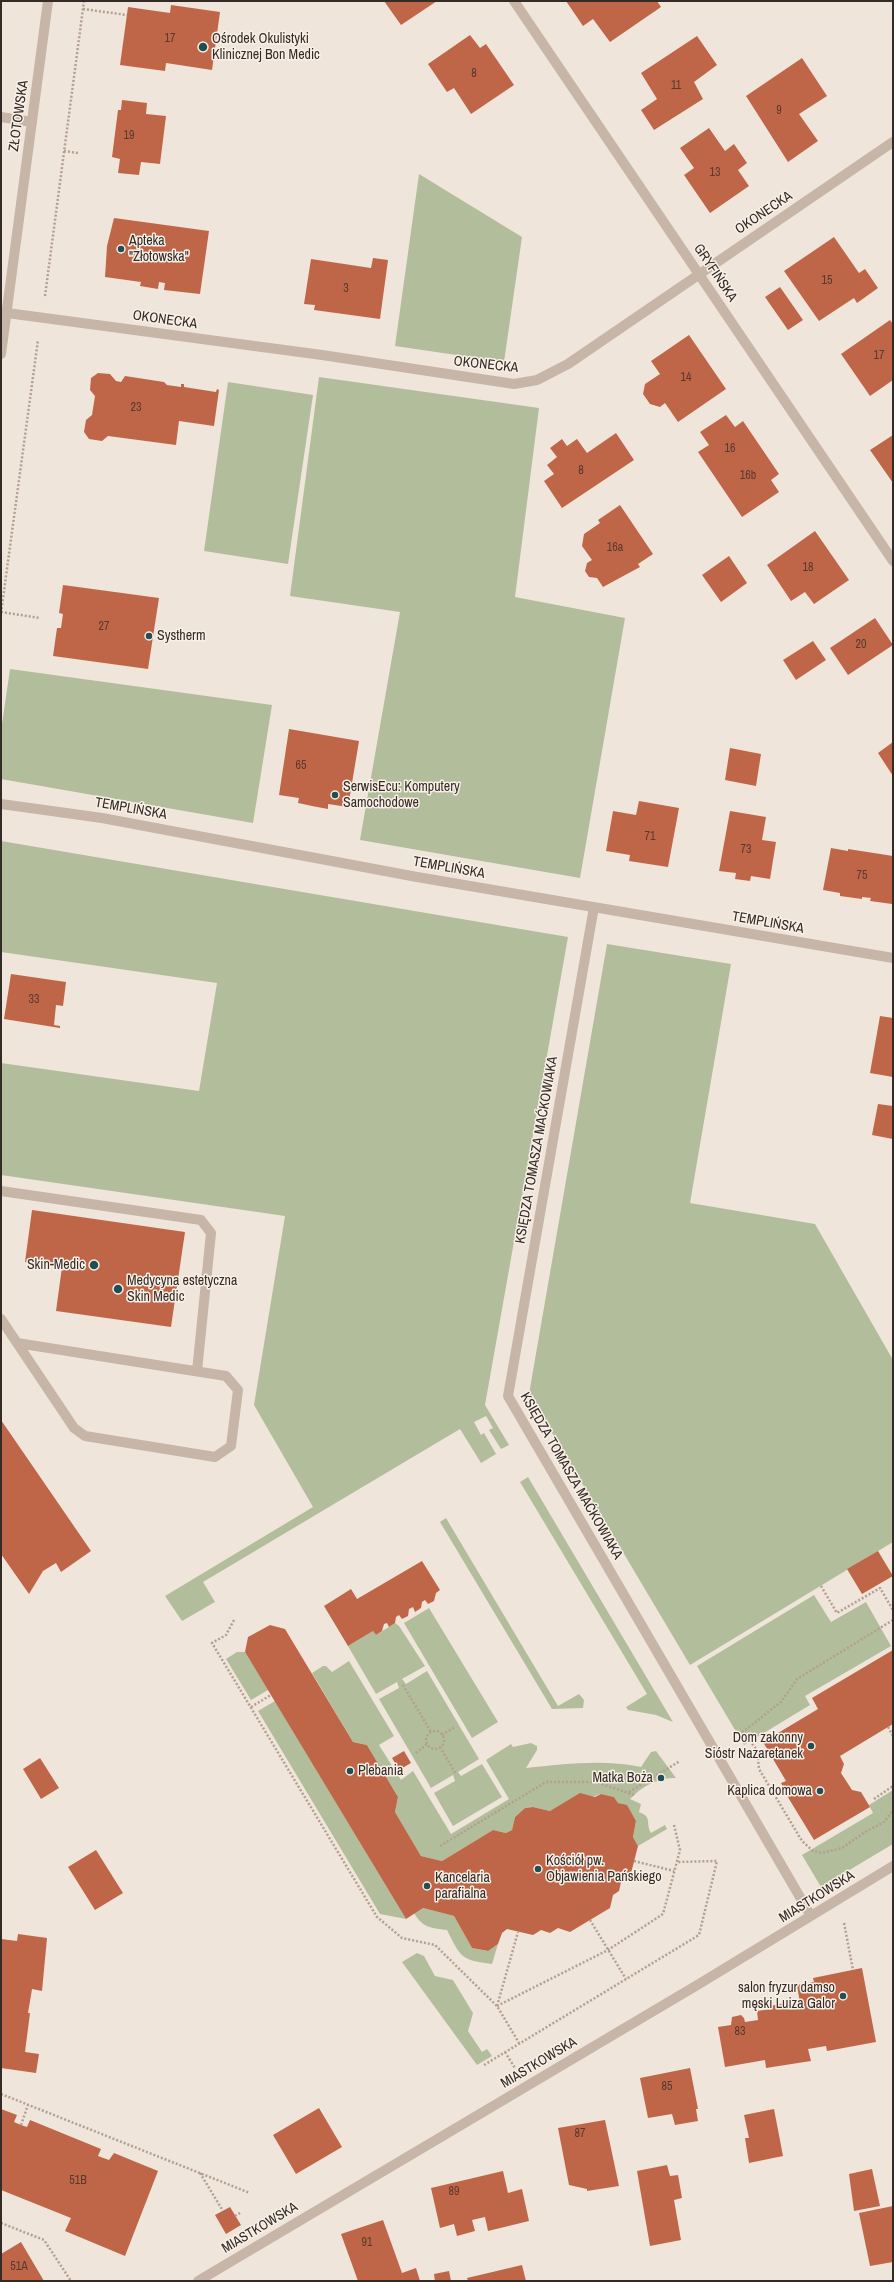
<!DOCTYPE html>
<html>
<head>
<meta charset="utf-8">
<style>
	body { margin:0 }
	#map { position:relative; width:894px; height:2282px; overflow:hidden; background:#f0e5da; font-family:"Archivo Narrow",sans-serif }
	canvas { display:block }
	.frame { position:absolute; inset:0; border:2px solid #342b27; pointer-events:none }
</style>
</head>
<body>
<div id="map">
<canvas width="894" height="2282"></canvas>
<div class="frame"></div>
</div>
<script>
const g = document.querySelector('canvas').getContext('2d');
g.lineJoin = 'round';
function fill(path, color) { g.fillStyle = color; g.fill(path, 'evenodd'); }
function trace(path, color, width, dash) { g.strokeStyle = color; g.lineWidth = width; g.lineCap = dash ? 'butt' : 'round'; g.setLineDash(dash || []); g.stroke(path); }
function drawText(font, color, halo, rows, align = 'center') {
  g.font = font + ' "Archivo Narrow",sans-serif'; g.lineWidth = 3; g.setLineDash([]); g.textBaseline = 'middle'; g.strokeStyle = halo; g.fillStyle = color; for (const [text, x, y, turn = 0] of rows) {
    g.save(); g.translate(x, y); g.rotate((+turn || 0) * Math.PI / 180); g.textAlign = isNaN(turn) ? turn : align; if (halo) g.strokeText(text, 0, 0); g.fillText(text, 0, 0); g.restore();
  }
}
fill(new Path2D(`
	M419,174L522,237L504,362L395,346Z
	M319,377L539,408L515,597L625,618L580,878L360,840L400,612L290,596Z
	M228,382L313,395L288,564L204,551Z
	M10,669L272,705L253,823L1,779V731Z
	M1,841L568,937L485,1405L509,1445L501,1449L489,1430L493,1428L486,1416L474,1422L481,1435L484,1433L496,1454L481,1463L460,1429L203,1582L215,1602L182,1621L165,1596L313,1507L254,1405L285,1216L1,1175V1063L199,1091L217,983L1,952Z
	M607,944L731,964L690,1203L815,1224L893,1360V1542L690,1665L529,1394Z
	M528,1477L673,1722L656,1715L628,1710L626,1707L647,1694L520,1482Z
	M446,1518L558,1706L579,1694L584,1700L583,1708L552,1709L440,1522Z
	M814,1595L831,1622L866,1602L891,1646L805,1696L810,1705L744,1745L697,1666Z
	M429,1608L498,1722L472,1738L404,1623Z
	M395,1623L399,1626L425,1666L402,1679L406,1684L427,1671L479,1759L458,1772L461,1776L482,1764L502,1797L453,1826L434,1793L455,1781L453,1775L431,1788L379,1699L399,1688L397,1682L376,1694L348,1646L373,1631L376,1635Z
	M237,1652H245L268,1690L251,1700L226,1659Z
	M349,1661L394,1736L379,1745L401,1780L413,1771L451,1834L509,1799L486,1760L511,1744L513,1747L531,1743L537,1746V1750L526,1768C563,1764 604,1759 641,1767L651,1752L656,1751L676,1778C659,1777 642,1786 630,1799L641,1804L639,1812C653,1817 645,1823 651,1833L665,1825L667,1829L638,1846L633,1837L636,1821L627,1806L618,1803L614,1797L601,1794L550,1811L533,1807L525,1808L515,1817L512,1830L506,1833L493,1830L442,1861L421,1856L395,1812L398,1797L367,1745L353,1742L312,1673L323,1666H326L332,1672Z
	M275,1701L406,1919L380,1914L258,1711Z
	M893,1790V1844L821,1887L802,1855L873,1813L869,1805Z
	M423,1908L454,1916L472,1948L487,1951L498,1944L492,1964C461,1960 461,1958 447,1930C431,1928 423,1928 414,1913Z
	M417,1953L424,1956L435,1976L453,1980L473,2013L468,2031L482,2052L487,2049L492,2056L477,2065L402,1962Z`), '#b2be9b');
fill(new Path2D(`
	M384,1H437L401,25Z
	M566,1H657L661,7L610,42L593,19L583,26Z
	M171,5L220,12L212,70L166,63L165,71L120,65L128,7L170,13Z
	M470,35L480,48L486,44L514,85L471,114L454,88L447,92L428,64Z
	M697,36L717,65L694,82L703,99L654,130L641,110L657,99L641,73Z
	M802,58L827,96L799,114L818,141L788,162L746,96Z
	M122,100L147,103L146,114L166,116L160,164L141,162L139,175L118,173L120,159L112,157L118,110H121Z
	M709,128L725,151L734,144L747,163L738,170L749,186L710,213L684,175L694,168L680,148Z
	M114,218L209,231L200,294L164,290L165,283L159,282L158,289L140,286L141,282L105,277L107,246Z
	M834,237L859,273L865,269L878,288L857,303L854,298L819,321L784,271Z
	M373,258L388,260L380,319L314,310L315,305L304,304L311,259L371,268Z
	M780,287L803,320L788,330L765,297Z
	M890,320L893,324V380L870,396L841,354Z
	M689,335L726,389L678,422L665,403L660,407L650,404L643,394L645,384L660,374L651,361Z
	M98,373L110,374L116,381L121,382L125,376L164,382L167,385L181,387V384H184V387L216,392L217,389L219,390L214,426L179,421L176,445L108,436L102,441L89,439L84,432L86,420L92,415L95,396L90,390L91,378Z
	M726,415L735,427L743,421L779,474L771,480L779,492L742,517L698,452L709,445L700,432Z
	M616,433L634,460L562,508L544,481L554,474L547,465L557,457L550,448L562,439L567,446L577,439L587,453Z
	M893,435V483L870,450Z
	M620,505L653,554L638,564L640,567L603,587L597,578L589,577L585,571L587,563L592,560L582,546L584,534L600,523L598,520Z
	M815,531L849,580L814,604L805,592L791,601L767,565Z
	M729,556L747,583L721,602L702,575Z
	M63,585L159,598L148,669L53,656L57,628H61L63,614L59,613Z
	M875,618L893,645L848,675L830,648Z
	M813,641L826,660L796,680L783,660Z
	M289,729L359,741L348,807L328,804V809L312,806L298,803L299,798L279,795Z
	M893,742V776L878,753Z
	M730,748L761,754L756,786L725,780Z
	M639,801L679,808L668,867L629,861L630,855L606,851L613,811L636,815Z
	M730,811L766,817L762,840L776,842L770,879L751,876L750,881L735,879L736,873L719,871Z
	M831,848L848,851V849L893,856L892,904L870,901L871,898L862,897V899L840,896V893L823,890Z
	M11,974L66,982L63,1006L56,1005L54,1025L60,1026V1028L4,1019Z
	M880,1016L893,1018V1077L870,1073Z
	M878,1104L893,1106V1139L872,1135Z
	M32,1210L185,1232L171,1327L56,1311L62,1267L25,1262Z
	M1,1420L91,1551L61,1572L56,1563L43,1571L29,1594L1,1554Z
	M878,1551L893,1576L862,1594L847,1569Z
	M422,1561L440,1590L436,1593L434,1601L428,1604L425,1600L422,1602L421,1608L415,1612L413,1607L409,1609L408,1616L402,1619L399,1615L396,1617L395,1623L389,1627L387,1623L384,1624L382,1631L376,1635L373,1631L348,1646L324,1606L351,1589L357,1599Z
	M270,1625L285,1629L353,1742L367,1745L398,1797L395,1812L421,1856L442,1861L493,1830L506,1833L512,1830L515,1817L525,1808L533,1807L550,1811L580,1793L595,1797L601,1794L614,1797L618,1803L627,1805L636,1821L633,1837L638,1846L630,1877L621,1882L619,1891L613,1895L610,1908L570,1932L558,1928L550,1933L541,1930L533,1935L507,1929L502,1933L498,1944L488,1951L472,1948L454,1916L423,1908L406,1919L245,1652L248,1637Z
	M893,1650V1724L840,1756L844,1764L841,1773L852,1790L861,1792L870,1807L814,1840L789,1799L781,1783L786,1781L763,1742L818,1709L812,1698Z
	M404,1751L411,1763L399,1770L392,1758Z
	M40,1758L59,1788L41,1799L23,1769Z
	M96,1850L123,1893L95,1910L68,1867Z
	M18,1934L47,1938L42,1991L32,1989L28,2013H30L25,2052L39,2054L36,2073L1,2068V1939L17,1941Z
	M862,1968L876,2042L827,2051L826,2046L808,2049L811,2061L766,2068L765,2060L725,2067L718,2027L731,2025L732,2017L741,2015L744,2018L745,2022L758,2020L757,2011L771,2009L770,2006L785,2003V2006L800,2003L797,1985L814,1982L813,1978Z
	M690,2068L698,2109H696L698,2121L675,2125L672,2114L648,2118L640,2078Z
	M319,2108L342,2147L296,2174L273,2135Z
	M1,2109L17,2115L14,2122L21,2125L27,2127L30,2120L101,2149L98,2156L109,2160L114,2153L158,2171L125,2256L65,2231L71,2218L1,2190Z
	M774,2109L783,2156L749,2163L745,2138H749L744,2115Z
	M605,2120L619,2186L587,2191V2189L569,2185L558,2128Z
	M667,2165L670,2176L678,2175L682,2198L674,2200L681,2240L650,2246L637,2171Z
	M872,2169L880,2206L854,2211L849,2174Z
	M503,2171L508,2193L522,2189L529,2221L488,2231L485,2217L472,2220L475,2231L457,2236L454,2224L440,2228L431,2188Z
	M893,2206V2262L870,2266L859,2213Z
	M230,2207L241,2225L226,2234L215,2215Z
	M383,2220L402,2273L416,2268L420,2281H358L341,2234Z
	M21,2242L44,2281H1V2254Z
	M522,2265L526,2281H468L467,2278Z
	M449,2271L451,2281H435L434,2274Z`), '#bf6649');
trace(new Path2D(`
	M83,9L127,15
	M64,151L78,153
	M45,296L84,1
	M1,612L40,618
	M1,613L38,340
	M821,1586L837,1613L880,1588L893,1610
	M234,1620L226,1635L212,1643L377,1917L402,1938L435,1945L497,2006L519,2043
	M893,1620L797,1679L782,1701L743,1732L757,1750L759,1769L802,1841L813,1851L822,1853L842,1848L865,1832L884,1822L893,1810
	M403,1685L431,1732
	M251,1707L271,1695
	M888,1727L893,1736
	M426 1740a9 9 0 1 1 18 0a9 9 0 1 1-18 0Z
	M442,1735L455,1727
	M440,1747L456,1774
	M416,1753L427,1744
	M629,1792L680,1761
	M874,1799L893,1786
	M440,1846L546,1782H596L634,1795
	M634,1861L674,1871
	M590,1920L626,1979
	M844,1923L853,1970
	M497,2006L608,1950L663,1914L680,1850L674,1825
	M497,2006L518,1932
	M505,2052L515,2068
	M484,2065L699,1935L717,1861L677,1862
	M1,2094L250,2193
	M21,2125L28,2105
	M200,2173L223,2211
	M235,2216L240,2213
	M1,2223L44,2240L71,2281`), '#b39f91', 2.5, [2, 2]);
trace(new Path2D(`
	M1,1191L201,1220L211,1233L197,1371
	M1,1319L74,1428L85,1436L215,1457L231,1446L238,1390L226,1376L17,1343`), '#c7b5a7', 10);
trace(new Path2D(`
	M514,1L893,561
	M1,117L32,122
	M7,313L322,355L514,384L537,380L568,364L893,142
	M1,804L102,818L417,877L893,958
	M594,907L508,1396L811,1916
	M198,2281L699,1984L893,1866`), '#c7b5a7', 10);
trace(new Path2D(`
	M1,354L48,1`), '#c7b5a7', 10);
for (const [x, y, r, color] of [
	[203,47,5,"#1f4f52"],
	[121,249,4,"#1f4f52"],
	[149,636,4,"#1f4f52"],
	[335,795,4,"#1f4f52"],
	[94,1265,5,"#1f4f52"],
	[118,1289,5,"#1f4f52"],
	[811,1746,4,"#1f4f52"],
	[350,1771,4,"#1f4f52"],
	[661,1778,4,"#1f4f52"],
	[820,1791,4,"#1f4f52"],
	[538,1869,4,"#1f4f52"],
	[427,1886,4,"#1f4f52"],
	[843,1996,4,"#1f4f52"]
]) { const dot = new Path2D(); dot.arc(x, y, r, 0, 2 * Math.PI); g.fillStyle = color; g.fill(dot); trace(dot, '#f8efe6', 1.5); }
drawText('12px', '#573a30', null, [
	["17",170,39],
	["8",474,74],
	["11",676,86],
	["9",779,111],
	["19",129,136],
	["13",715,173],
	["15",827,281],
	["3",346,289],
	["17",879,356],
	["14",686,378],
	["23",136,408],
	["16",730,449],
	["8",581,471],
	["16b",748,476],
	["16a",615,548],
	["18",808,568],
	["27",104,627],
	["20",861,645],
	["65",301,766],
	["71",650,837],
	["73",746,850],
	["75",862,876],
	["33",34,1000],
	["83",740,2032],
	["85",667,2087],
	["87",580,2134],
	["51B",78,2181],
	["89",454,2192],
	["91",367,2243],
	["51A",19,2267]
]);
drawText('14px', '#342b27', '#f8efe6', [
	["Ośrodek Okulistyki",212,39],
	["Klinicznej Bon Medic",212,55],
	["Apteka",129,241],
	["\"Złotowska\"",129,257],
	["Systherm",157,636],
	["SerwisEcu: Komputery",343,787],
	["Samochodowe",343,803],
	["Skin-Medic",85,1265,"right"],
	["Medycyna estetyczna",127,1281],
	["Skin Medic",127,1297],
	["Dom zakonny",803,1738,"right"],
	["Sióstr Nazaretanek",803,1754,"right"],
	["Plebania",358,1771],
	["Matka Boża",653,1778,"right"],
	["Kaplica domowa",812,1791,"right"],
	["Kościół pw.",546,1861],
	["Objawienia Pańskiego",546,1877],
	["Kancelaria",435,1878],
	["parafialna",435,1894],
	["salon fryzur damso",835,1988,"right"],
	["męski Luiza Galor",835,2004,"right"]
], 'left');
drawText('14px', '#342b27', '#f8efe6', [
	["ZŁOTOWSKA",19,116,-82],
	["OKONECKA",764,213,-34],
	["GRYFIŃSKA",715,273,56],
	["OKONECKA",165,320,8],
	["OKONECKA",486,365,6],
	["TEMPLIŃSKA",131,809,10],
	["TEMPLIŃSKA",449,868,10],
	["TEMPLIŃSKA",768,923,10],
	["KSIĘDZA TOMASZA MAĆKOWIAKA",537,1150,-80],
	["KSIĘDZA TOMASZA MAĆKOWIAKA",571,1476,60],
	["MIASTKOWSKA",817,1897,-32],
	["MIASTKOWSKA",539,2063,-31],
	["MIASTKOWSKA",260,2228,-31]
]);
</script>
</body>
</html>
